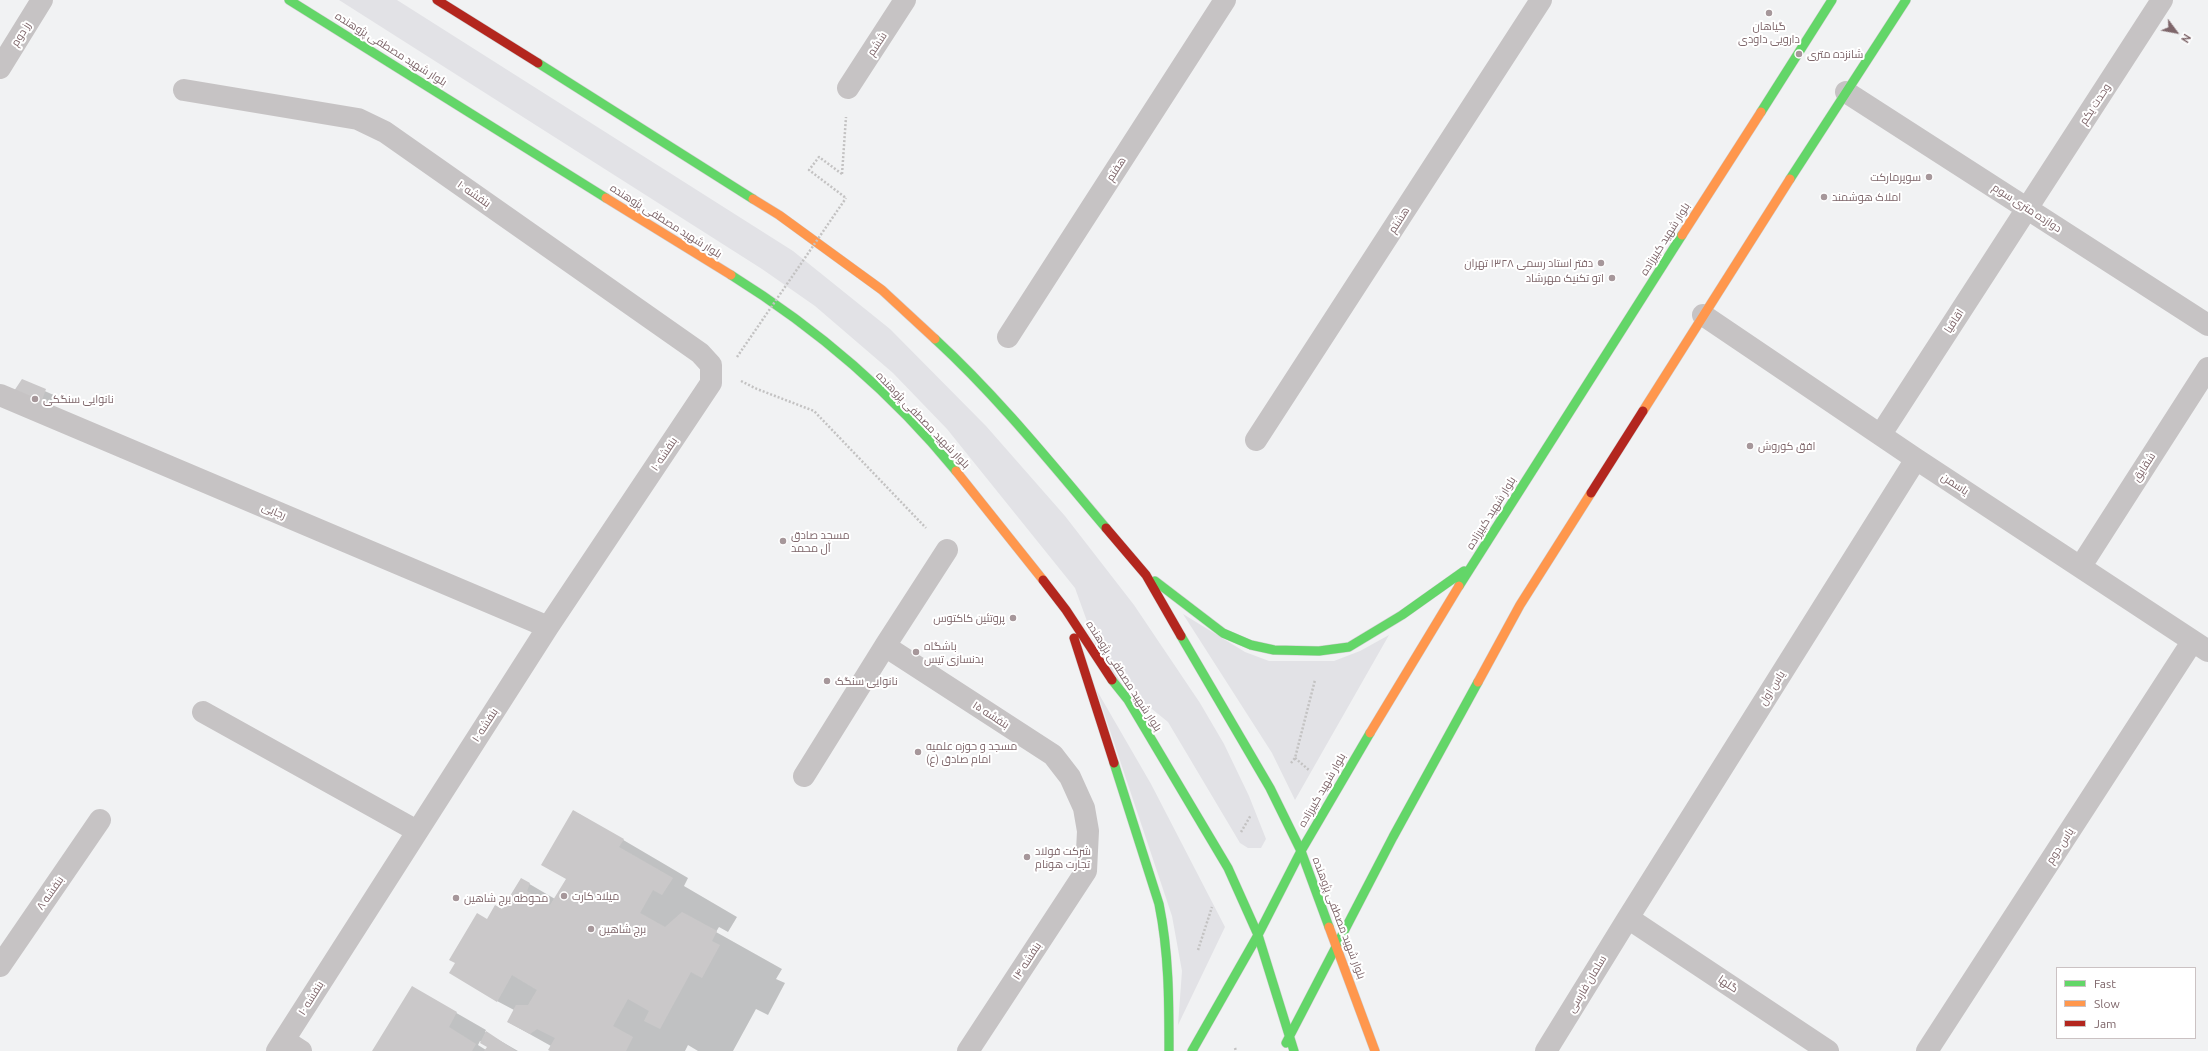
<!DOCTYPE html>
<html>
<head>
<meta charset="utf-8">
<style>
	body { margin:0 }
	#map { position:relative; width:2208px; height:1051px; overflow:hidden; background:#f1f2f3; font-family:Ubuntu,sans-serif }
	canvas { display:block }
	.legend { position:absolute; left:2056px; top:967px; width:140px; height:72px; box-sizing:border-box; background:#fff; border:1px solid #cbc2c3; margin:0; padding:5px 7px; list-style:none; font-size:12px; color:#7e666a }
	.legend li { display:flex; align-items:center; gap:8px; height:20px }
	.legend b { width:20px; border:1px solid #cbc2c3 }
	.north { position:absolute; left:2156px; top:12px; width:40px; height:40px; -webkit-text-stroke:3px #fff; paint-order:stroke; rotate:122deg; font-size:11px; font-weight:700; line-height:16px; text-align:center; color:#7e666a }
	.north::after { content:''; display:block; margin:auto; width:14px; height:18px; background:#7e666a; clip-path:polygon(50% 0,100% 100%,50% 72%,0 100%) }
</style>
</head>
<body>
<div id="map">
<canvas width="2208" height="1051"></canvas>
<ul class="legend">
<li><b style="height:5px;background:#63d668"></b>Fast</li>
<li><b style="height:5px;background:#ff974d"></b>Slow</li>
<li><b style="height:5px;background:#b3261e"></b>Jam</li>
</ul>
<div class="north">N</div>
</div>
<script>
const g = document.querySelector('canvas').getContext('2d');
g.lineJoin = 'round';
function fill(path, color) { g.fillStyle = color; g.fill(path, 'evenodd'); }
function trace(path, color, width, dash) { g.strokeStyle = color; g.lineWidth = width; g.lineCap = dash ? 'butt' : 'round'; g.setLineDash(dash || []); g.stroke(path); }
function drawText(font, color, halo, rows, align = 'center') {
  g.font = font + ' Ubuntu,Cairo,sans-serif'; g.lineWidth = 4; g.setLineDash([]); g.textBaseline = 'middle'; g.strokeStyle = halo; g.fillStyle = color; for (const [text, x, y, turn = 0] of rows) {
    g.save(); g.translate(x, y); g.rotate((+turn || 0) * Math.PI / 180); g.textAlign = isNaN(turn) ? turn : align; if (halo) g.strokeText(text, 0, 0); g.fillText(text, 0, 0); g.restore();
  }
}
fill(new Path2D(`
	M339,0H397L793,251L890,329L986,426L1065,516L1134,605L1200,703L1224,744L1249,796L1266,839L1261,848H1248L1240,843L1168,722L1105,671L1075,588L947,429L893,373L815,306L762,269Z
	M1183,614L1245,652L1269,661H1334L1360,651L1389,635L1295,800L1272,753Z
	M1096,689L1151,784L1225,927L1178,1025L1182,971L1172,916Z`), '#e2e2e6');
fill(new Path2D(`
	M22,381L56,396L51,411Z
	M574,811L688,878L684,886L737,917L728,932L719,927L716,932L782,969L776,979L785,983L768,1015L756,1009L733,1051H698L688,1045L685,1051H551V1046L508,1022L514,1010L497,1001L488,920L502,910L521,879L555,899L567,878Z
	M413,988L486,1030L485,1032L518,1051H374ZM480,1041L489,1047L486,1050L478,1045Z`), '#0003');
fill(new Path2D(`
	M22,379L46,389L40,406L14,391Z
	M573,810L624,839L619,847L673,878L662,895L653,890L640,913L665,927L682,912L717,931L712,941L720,945L702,978L691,972L660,1029L644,1021L649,1011L628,999L613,1026L633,1037L626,1051H550L548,1050L555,1038L537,1029L530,1034L507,1022L516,1005H528L537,990L512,975L497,1002L449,973L455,963L449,960L477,913L487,919L495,905L502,909L521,878L530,883L527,891L550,905L566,879L541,865Z
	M412,986L457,1012L449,1027L476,1044L472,1051H372Z
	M486,1031L516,1051H484L487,1047L480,1043Z`), '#cac8c9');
const fast = new Path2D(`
	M289,0L606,198
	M538,63L753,199
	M1761,112L1832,0
	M1790,179L1906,0
	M731,275C816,328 893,394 956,471
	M935,339C997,396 1051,463 1106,528
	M1155,581L1223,633L1251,645L1274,650L1319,651L1349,647L1402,615L1464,571
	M1459,586L1682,235
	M1181,636L1270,788L1301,851L1329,927
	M1112,680L1128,700L1228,868L1258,935L1294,1051
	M1114,763L1159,904C1169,953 1169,1001 1169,1051
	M1286,1043L1393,837L1478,682
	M1192,1051L1258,935L1301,851L1370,733`);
const slow = new Path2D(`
	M606,198L731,275
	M753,199L779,215L882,290L935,339
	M1682,235L1761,112
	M1643,411L1790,179
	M956,471L1043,580
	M1478,682L1520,605L1591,493
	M1370,733L1459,586
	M1329,927L1375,1051`);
const jam = new Path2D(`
	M437,0L538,63
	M1591,493L1643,411
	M1106,528L1146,575L1181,636
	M1043,580L1066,610L1112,680
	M1074,638L1114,763`);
trace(fast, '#cfcecf', 10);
trace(slow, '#cfcecf', 10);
trace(jam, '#cfcecf', 10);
trace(new Path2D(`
	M842,174L819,157L809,170L846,198
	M842,174L846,117
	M741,381L757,389L814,411L926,528
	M1295,758L1310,771
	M1291,763L1295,758L1315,680
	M1241,832L1251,815
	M1198,950L1212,907
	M1235,1048L1236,1051`), '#c3c2c2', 2.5, [2, 2]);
trace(new Path2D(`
	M0,68L42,0
	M848,88L905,0
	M184,90L358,119L385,132L700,353L711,365V383L548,627L277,1051
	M1846,92L2208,325
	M1703,315L1916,459L2208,651
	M1008,337L1225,0
	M0,395L548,627
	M1881,434L2162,0
	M1256,440L1541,0
	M2081,566L2208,368
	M885,646L947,550
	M203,712L417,831
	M804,776L885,646L1053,755L1070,777L1084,808L1088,831L1086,871L968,1051
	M1628,918L1828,1051
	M0,966L100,820
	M284,1040L301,1051
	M1546,1051L1628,918L1916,459
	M1927,1051L2192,642`), '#c6c3c4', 22);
trace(fast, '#63d668', 9);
trace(slow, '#ff974d', 9);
trace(jam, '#b3261e', 9);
trace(new Path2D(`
	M737,357L846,198`), '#c3c2c2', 2.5, [2, 2]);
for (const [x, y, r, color] of [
	[1769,13,4,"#a6979a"],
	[1799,54,4,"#a6979a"],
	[1929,177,4,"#a6979a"],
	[1824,197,4,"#a6979a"],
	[1601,263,4,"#a6979a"],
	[1612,278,4,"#a6979a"],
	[35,399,4,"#a6979a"],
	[1750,446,4,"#a6979a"],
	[783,541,4,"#a6979a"],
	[1013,618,4,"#a6979a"],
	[916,652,4,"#a6979a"],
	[827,681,4,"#a6979a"],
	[918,752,4,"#a6979a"],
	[1027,857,4,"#a6979a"],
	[564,896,4,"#a6979a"],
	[456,898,4,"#a6979a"],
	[591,929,4,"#a6979a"]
]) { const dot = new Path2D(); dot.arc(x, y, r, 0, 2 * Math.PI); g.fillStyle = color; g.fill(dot); trace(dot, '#fff', 1.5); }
drawText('11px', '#7e666a', '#fff', [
	["گیاهان",1769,26,"center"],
	["دارویی داودی",1769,39,"center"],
	["شانزده متری",1807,54],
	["سوپرمارکت",1921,177,"right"],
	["املاک هوشمند",1832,197],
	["دفتر استاد رسمی ۱۳۲۸ تهران",1593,263,"right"],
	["اتو تکنیک مهرشاد",1604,278,"right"],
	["نانوایی سنگکی",43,399],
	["افق کوروش",1758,446],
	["مسجد صادق",791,535],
	["آل محمد",791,548],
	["پروتئین کاکتوس",1005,618,"right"],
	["باشگاه",924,646],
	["بدنسازی تیس",924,659],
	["نانوایی سنگک",835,681],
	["مسجد و حوزه علمیه",926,746],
	["امام صادق (ع)",926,759],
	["شرکت فولاد",1035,851],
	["تجارت هونام",1035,864],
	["میلاد کارت",572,896],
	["محوطه برج شاهین",464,898],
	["برج شاهین",599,929]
], 'left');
drawText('11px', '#7e666a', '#fff', [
	["رز دوم",21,34,-58],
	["ششم",877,44,-57],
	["بلوار شهید مصطفی پژوهنده",391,49,32],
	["وحدت یکم",2095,104,-57],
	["هفتم",1116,169,-57],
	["بنفشه ۱۰",474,194,35],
	["دوازده متری سوم",2027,208,33],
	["هشتم",1399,220,-57],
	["بلوار شهید مصطفی پژوهنده",666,221,32],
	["بلوار شهید کبیرزاده",1665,239,-58],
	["اقاقیا",1954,321,-57],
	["بلوار شهید مصطفی پژوهنده",923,420,46],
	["بنفشه ۱۰",664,454,-56],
	["شقایق",2144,467,-57],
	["یاسمن",1955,484,33],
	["رجایی",274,511,23],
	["بلوار شهید کبیرزاده",1491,513,-58],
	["بلوار شهید مصطفی پژوهنده",1124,676,57],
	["یاس اول",1772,688,-58],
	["بنفشه ۱۵",991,715,33],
	["بنفشه ۱۰",485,725,-57],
	["بلوار شهید کبیرزاده",1322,790,-60],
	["یاس دوم",2060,846,-57],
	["بنفشه ۸",50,893,-55],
	["بلوار شهید مصطفی پژوهنده",1339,918,69],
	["بنفشه ۱۴",1027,961,-57],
	["سلمان فارسی",1587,984,-59],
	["گلها",1728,984,34],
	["بنفشه ۱۰",311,998,-58]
]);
</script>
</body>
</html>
